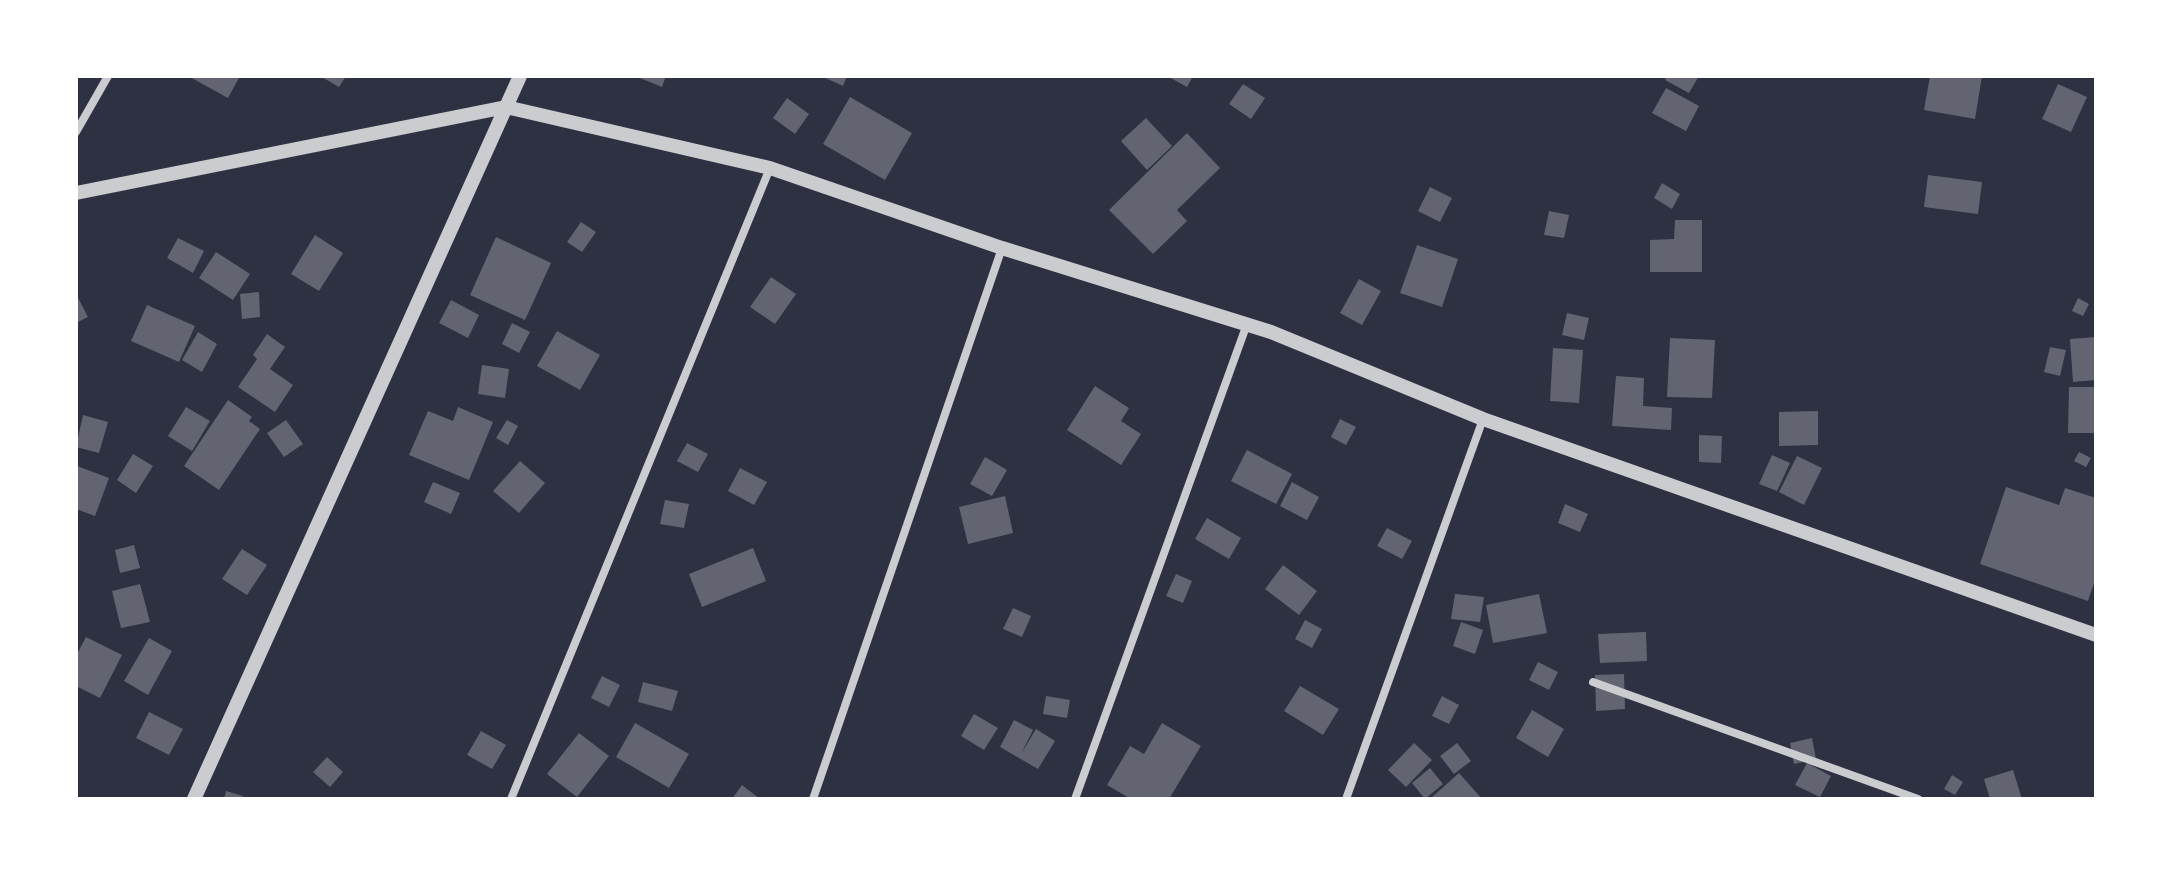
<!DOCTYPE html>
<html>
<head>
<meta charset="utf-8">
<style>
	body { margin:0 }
	#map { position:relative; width:2172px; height:875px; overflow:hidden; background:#2d3142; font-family:Karla,sans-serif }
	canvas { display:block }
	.frame { position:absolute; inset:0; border:78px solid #fff; pointer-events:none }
</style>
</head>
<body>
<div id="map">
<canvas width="2172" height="875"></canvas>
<div class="frame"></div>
</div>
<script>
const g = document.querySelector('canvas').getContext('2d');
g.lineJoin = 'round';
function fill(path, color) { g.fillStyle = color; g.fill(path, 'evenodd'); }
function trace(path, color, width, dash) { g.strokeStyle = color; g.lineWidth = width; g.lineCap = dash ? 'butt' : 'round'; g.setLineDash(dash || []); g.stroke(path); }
fill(new Path2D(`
	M188,76H240L228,98Z
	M320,76H346L339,87Z
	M635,76H666L662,87Z
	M821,76H847L843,86Z
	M1167,76H1193L1187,87Z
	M1667,76H1699L1689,93L1665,80Z
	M1930,76H1982L1975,119L1924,110Z
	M1243,84L1265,98L1251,119L1229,104Z
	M2058,84L2087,97L2071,132L2042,119Z
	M1666,88L1699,106L1686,131L1652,113Z
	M850,97L912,133L885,180L823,144Z
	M787,98L809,114L795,134L773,118Z
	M1146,118L1172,146L1147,170L1121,141Z
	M1187,133L1220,168L1177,210L1187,221L1153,254L1109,210Z
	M1928,175L1982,182L1978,214L1924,207Z
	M1662,183L1680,194L1672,209L1654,198Z
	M1430,187L1452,198L1440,222L1418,211Z
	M1549,211L1569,215L1564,238L1544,235Z
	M1675,220H1702V272H1650V240L1674,239Z
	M581,222L596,232L582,252L567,242Z
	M315,235L343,253L319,291L291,274Z
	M496,237L551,263L525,320L470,295Z
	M178,238L204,251L193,273L167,258Z
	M1417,245L1458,259L1442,307L1400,293Z
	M216,252L250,274L233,300L199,278Z
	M771,277L796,294L775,324L750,307Z
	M1359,279L1381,291L1362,325L1340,313Z
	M259,292L260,317L242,319L240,294Z
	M76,294L88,317L76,323Z
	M2078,298L2089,304L2083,316L2072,311Z
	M451,300L479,315L468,338L439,323Z
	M147,305L195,326L179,362L131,341Z
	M1567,313L1589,318L1584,340L1562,335Z
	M512,323L530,332L519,353L502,344Z
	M557,331L600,355L580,390L537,366Z
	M198,332L217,344L202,372L182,360Z
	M267,334L285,347L270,369L293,385L275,412L238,387L257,359L253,355Z
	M2096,337V380L2073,382L2070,339Z
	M1670,338L1715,340L1712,398L1667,397Z
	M2050,347L2066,350L2060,376L2044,372Z
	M1553,348L1583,350L1579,403L1550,401Z
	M482,365L509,369L505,398L478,394Z
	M1616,376L1644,378L1643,406L1672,408L1671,430L1612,426Z
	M1095,386L1129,408L1121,421L1141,434L1121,465L1067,430Z
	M2069,387H2096V433H2068Z
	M228,400L252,417L249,421L260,429L219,490L184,466Z
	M186,407L210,421L192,451L168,436Z
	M458,407L493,422L469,480L409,455L428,411L453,421Z
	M1818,411V445L1779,446V412Z
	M83,415L108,422L99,453L76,447Z
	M1340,419L1356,427L1346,445L1331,437Z
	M286,420L303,444L284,457L267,433Z
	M507,420L518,426L508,445L496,438Z
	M1699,435L1722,436L1721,463L1699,462Z
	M687,443L708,454L698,472L677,461Z
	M1247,450L1292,474L1276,504L1231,481Z
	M2079,452L2091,458L2086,467L2074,461Z
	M133,454L153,466L136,493L117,480Z
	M1772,455L1790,463L1777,491L1759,484Z
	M1797,456L1822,468L1804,505L1779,492Z
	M985,457L1007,470L992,496L970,484Z
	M520,461L545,483L519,513L493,491Z
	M77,466L109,478L95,516L76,509Z
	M740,468L767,482L754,505L728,491Z
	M433,482L460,493L451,514L424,502Z
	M1292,482L1319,497L1307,520L1280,506Z
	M2006,487L2059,505L2065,488L2096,498V577L2088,601L1980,564Z
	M1005,496L1013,533L968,544L959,507Z
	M665,500L689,504L684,528L660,524Z
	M1565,504L1588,514L1580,532L1558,523Z
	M1207,518L1241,538L1229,559L1195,539Z
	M1387,528L1412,541L1402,559L1377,546Z
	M134,545L140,568L120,573L115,550Z
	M753,548L766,581L702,607L689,574Z
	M242,549L267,565L247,595L222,579Z
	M1283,565L1317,591L1299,615L1265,589Z
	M1176,574L1192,581L1183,603L1166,596Z
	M140,584L150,622L121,628L112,591Z
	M1455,594L1484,597L1480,622L1451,619Z
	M1539,594L1547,633L1493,643L1486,605Z
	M1013,608L1031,616L1022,637L1003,629Z
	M1305,620L1322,629L1312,648L1295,639Z
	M1461,622L1483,630L1475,654L1453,646Z
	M1646,632L1647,661L1600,663L1598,634Z
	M86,637L122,655L100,698L76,686V656Z
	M149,638L172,651L148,695L124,681Z
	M1538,662L1558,672L1549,690L1529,680Z
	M1624,674L1625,709L1596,711L1595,675Z
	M602,676L620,685L609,707L591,698Z
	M643,682L678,691L672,711L638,702Z
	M1300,686L1339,709L1323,735L1284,711Z
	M1046,696L1070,700L1067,718L1043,714Z
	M1442,696L1459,705L1449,724L1432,716Z
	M1532,710L1564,729L1548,757L1516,738Z
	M149,712L183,729L169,755L136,738Z
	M974,714L998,728L984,750L961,736Z
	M1014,720L1033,730L1021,754L1036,729L1055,741L1038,769L1000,747Z
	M635,723L689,754L669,788L616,757Z
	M1162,723L1201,746L1169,799H1131L1107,785L1130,746L1144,754Z
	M481,731L506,745L492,769L467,755Z
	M579,733L609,756L577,797L547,774Z
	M1812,738L1816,759L1794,764L1790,743Z
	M1414,743L1432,760L1406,787L1388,770Z
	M1457,743L1471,761L1454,774L1440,756Z
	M327,757L343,772L330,787L313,772Z
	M1807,763L1831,776L1820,797L1795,785Z
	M1430,768L1443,784L1425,799L1412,783Z
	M2013,770L2022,799H1990L1984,779Z
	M1459,773L1482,799H1430Z
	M1952,775L1963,782L1955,795L1944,789Z
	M742,785L760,799H732Z
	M226,791L243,796L242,799H224Z`), '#626471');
trace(new Path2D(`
	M76,132L108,76
	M1593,682L1918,799
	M511,799L770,168
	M813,799L1002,248
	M1075,799L1247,324
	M1346,799L1483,419`), '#caccd0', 8);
trace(new Path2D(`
	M76,193L506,107L770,168L1002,248L1271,332L1483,419L2096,635
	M194,799L520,76`), '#caccd0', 14);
</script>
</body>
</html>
